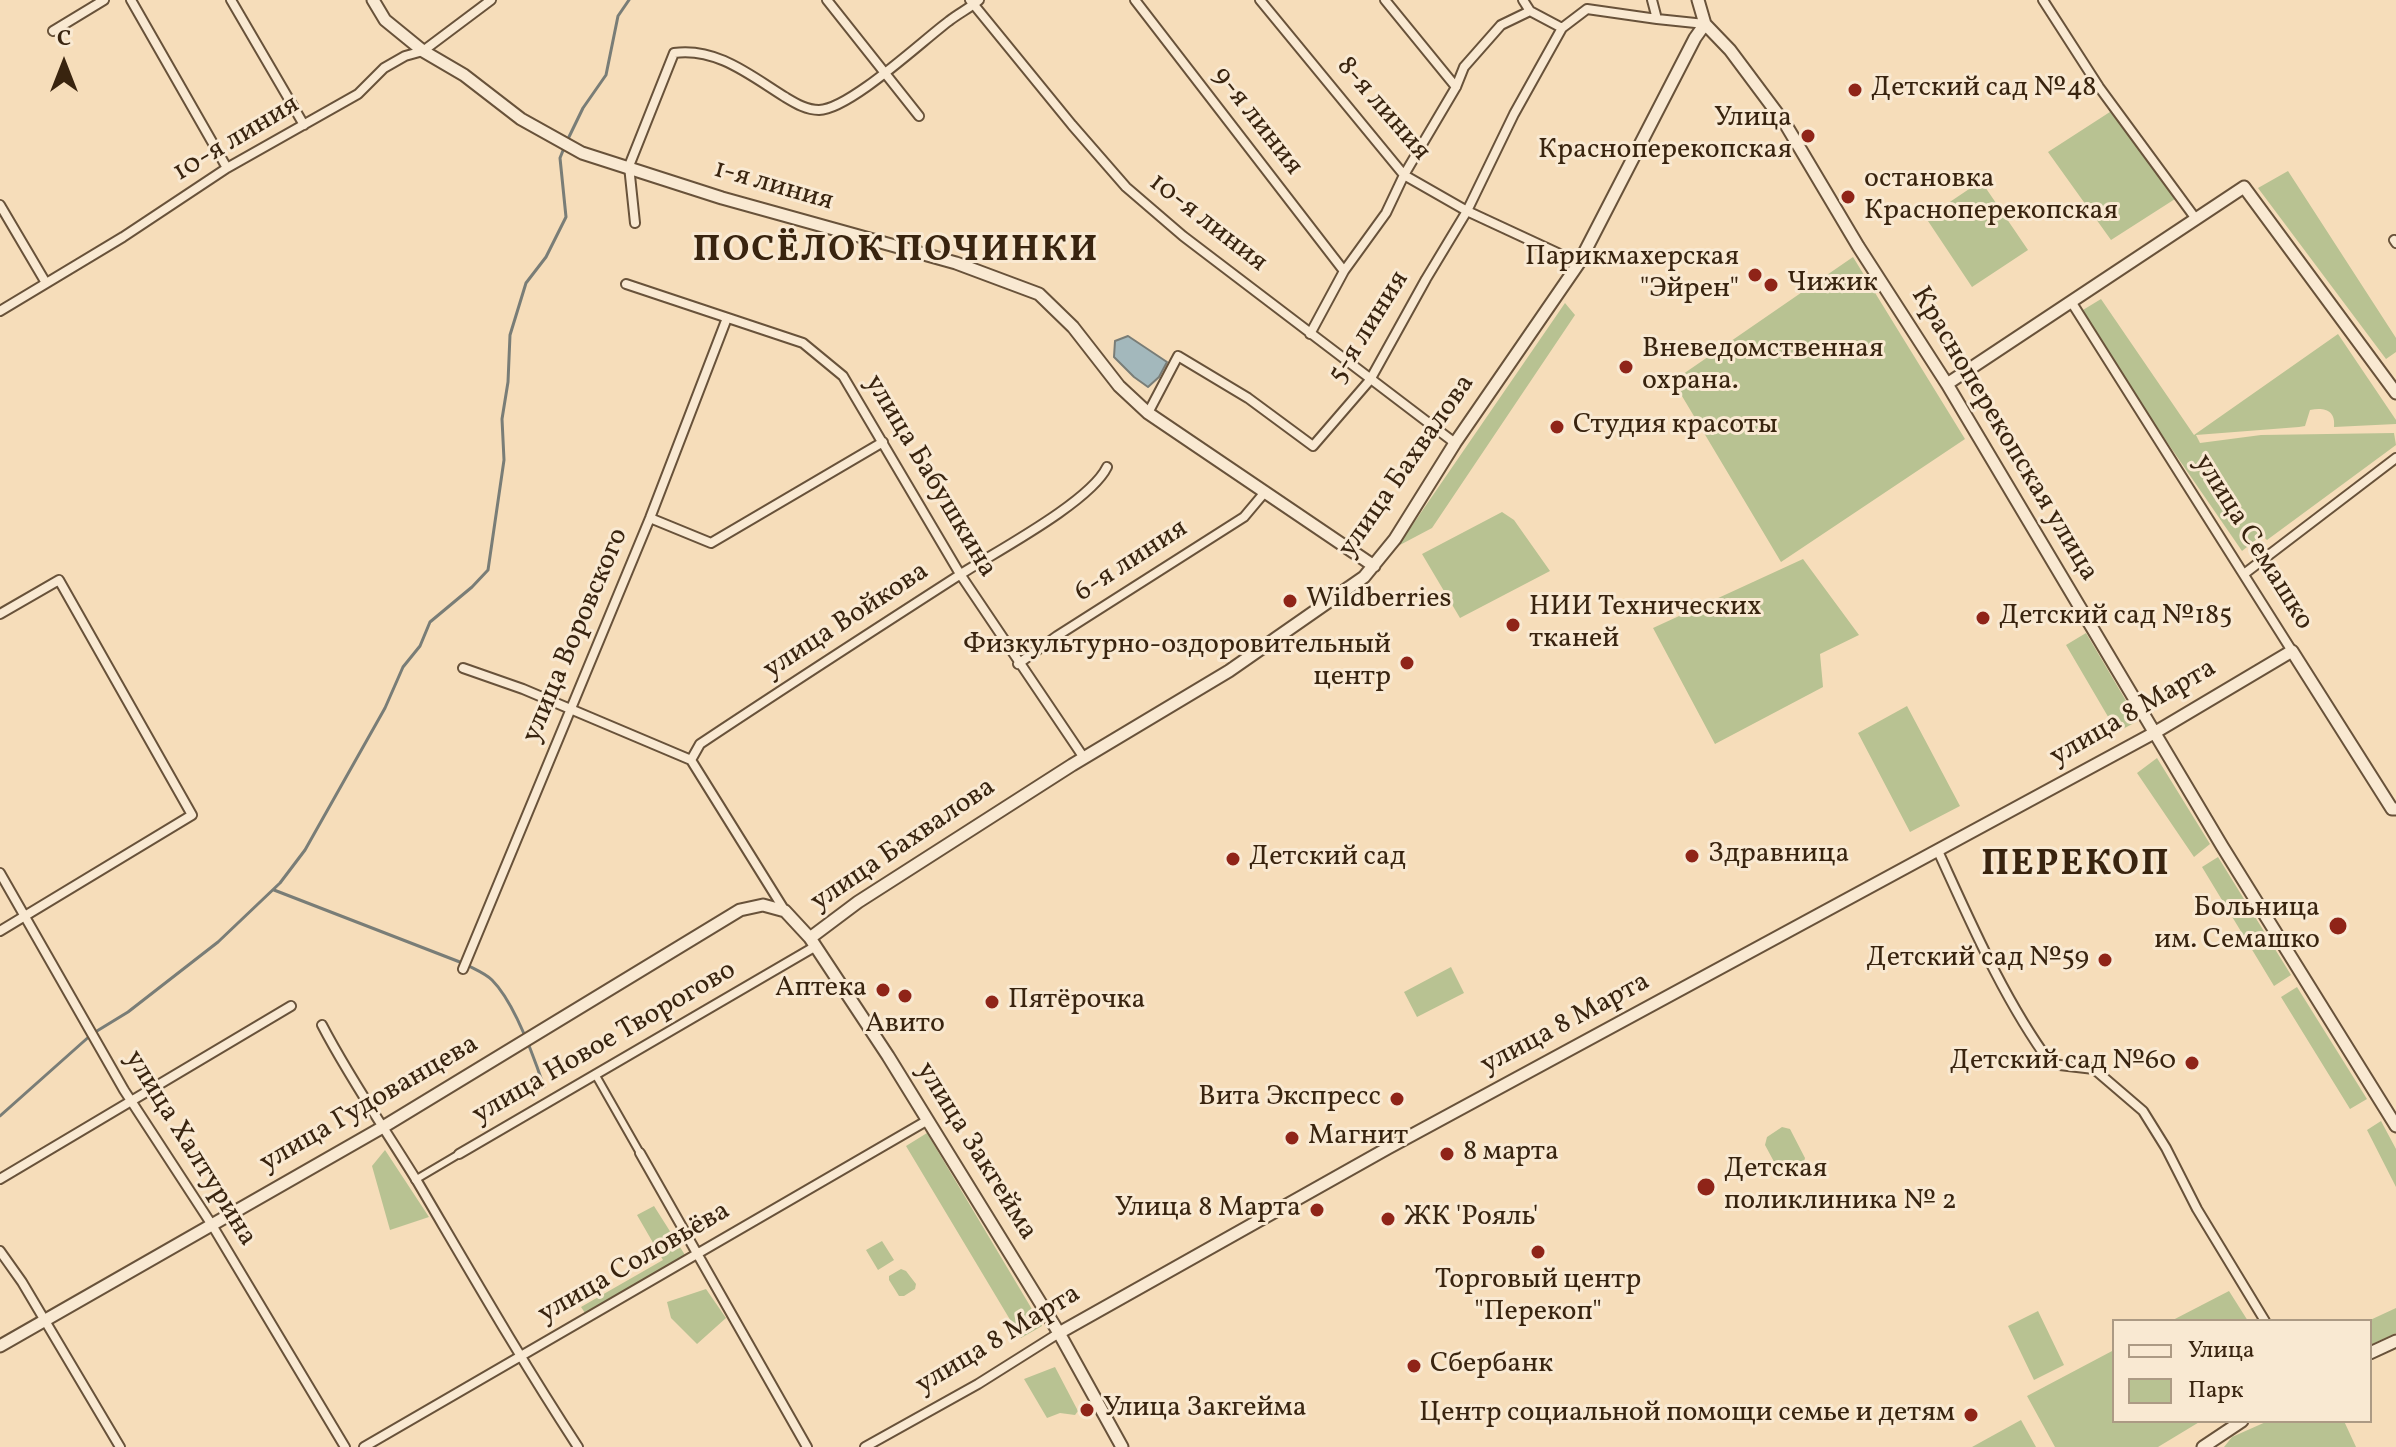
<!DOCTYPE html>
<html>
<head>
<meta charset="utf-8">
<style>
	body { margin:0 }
	#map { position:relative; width:2396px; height:1447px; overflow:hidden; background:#f6ddba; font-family:Vollkorn,serif }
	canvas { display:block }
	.legend { position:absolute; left:2112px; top:1319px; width:260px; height:104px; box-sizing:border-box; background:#f9e9d2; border:2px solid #ac9a84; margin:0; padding:10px 14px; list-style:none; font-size:24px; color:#39240f }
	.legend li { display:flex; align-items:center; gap:16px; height:40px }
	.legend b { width:40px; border:2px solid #ac9a84 }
	.north { position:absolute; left:24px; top:24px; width:80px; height:80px; -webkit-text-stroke:6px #f9e9d2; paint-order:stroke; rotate:0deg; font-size:22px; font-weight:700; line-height:32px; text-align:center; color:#39240f }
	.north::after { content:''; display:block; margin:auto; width:28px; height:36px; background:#39240f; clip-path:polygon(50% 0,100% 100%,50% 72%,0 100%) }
</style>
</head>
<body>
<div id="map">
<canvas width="2396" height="1447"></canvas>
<ul class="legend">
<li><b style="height:10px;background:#f9e9d2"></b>Улица</li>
<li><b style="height:22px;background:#b8c292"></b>Парк</li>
</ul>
<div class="north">С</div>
</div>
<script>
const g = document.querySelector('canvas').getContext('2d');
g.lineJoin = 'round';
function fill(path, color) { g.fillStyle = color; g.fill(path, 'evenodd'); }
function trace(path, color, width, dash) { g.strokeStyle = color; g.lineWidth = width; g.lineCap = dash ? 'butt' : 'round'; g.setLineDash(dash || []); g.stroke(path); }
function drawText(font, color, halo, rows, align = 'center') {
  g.font = font + ' Vollkorn,serif'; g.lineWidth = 6; g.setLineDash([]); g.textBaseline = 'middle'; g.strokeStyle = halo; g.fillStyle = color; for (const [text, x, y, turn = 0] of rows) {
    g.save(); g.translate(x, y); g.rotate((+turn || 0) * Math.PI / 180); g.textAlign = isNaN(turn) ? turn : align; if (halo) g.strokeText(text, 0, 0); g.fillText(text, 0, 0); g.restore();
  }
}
fill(new Path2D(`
	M2113,110L2175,199L2111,240L2048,152Z
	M2288,171L2396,338V352L2386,359L2258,188Z
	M1981,181L2028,250L1972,287L1926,218Z
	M1853,257L1965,439L1781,562L1673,381Z
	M2101,299L2194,435L2338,334L2396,420V424L2334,427C2336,410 2324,407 2310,410L2305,426L2299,427L2196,435L2200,443L2261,435L2394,433L2396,445L2267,540L2262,535L2242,551L2078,313Z
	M1565,303L1575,315L1432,528L1398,546Z
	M1502,512L1514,520L1550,571L1460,618L1422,554Z
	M1803,559L1859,635L1820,654L1823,687L1715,744L1653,628Z
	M2086,633L2138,721L2117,732L2066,645Z
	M1907,706L1960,806L1910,832L1858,733Z
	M2157,758L2210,844L2194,857L2137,773Z
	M2218,857L2291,975L2274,986L2202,867Z
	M1451,967L1464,993L1417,1017L1404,992Z
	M2297,987L2367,1099L2350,1109L2281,997Z
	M2381,1121L2396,1149V1187L2367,1130Z
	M1782,1127L1790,1129L1805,1158L1803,1165L1786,1173L1779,1171L1765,1145L1767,1137Z
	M927,1133L1042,1326L1021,1338L906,1146Z
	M385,1150L429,1217L390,1230L372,1166Z
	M654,1206L685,1255L585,1313L581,1307L663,1260L637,1215Z
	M882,1241L894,1260L878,1270L866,1250Z
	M901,1269L906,1271L916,1284L915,1289L904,1296H899L889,1280V1276Z
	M706,1289L726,1318L697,1344L671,1318L667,1302Z
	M2229,1291L2248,1321H2171Z
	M2396,1308V1333L2370,1345V1321H2368Z
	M2038,1311L2064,1365L2034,1380L2008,1326Z
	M2114,1350V1421H2201L2158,1447H2055L2027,1396Z
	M1055,1367L1078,1411L1075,1415L1060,1413L1047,1418L1024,1379Z
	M2021,1420L2036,1447H1972Z
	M2268,1421H2344L2356,1447H2224L2232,1437Z`), '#b8c292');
const water = new Path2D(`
	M1128,336L1167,362L1159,377L1148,387L1134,377L1114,357L1115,341Z`);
fill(water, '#a3b8bc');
trace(water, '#797d77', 2);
trace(new Path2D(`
	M567,141L583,108L606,75L618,16L629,0
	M274,890L465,964C474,969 485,973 492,980C514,1002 534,1057 544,1087
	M0,1116L92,1034L128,1012L218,942L280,883L305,850L385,708L403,667L420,646L430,622L472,587L488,570L504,460L502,419L508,382L510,335L526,283L546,257L566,217L560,158L564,148`), '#797d77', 3);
const pedestrian = new Path2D(`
	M595,1074L640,1153
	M415,1180L459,1154`);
const minor = new Path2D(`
	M131,0L227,168
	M231,0L304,125
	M827,0L919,116
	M970,0L1072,125L1126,187L1183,236L1455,443
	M1135,0L1344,271
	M1260,0L1404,175L1467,211L1579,263
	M1385,0L1456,87
	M1523,0L1530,11
	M1652,0L1657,19L1705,24
	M2043,0L2099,87L2196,219
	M53,31L104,0
	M0,205L46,283
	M635,223L629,166L674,53C717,47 751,76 785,97C795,103 806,110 819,110C850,109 922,41 949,21C959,13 970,8 979,0
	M2394,240L2396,243
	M626,284L803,343L843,376L960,574L1084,758
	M2072,303L2292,651
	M0,311L123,237L227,168L358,94L384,68L405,56L423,51L491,0
	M1310,334L1344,271L1386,213L1404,175L1456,87L1464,67L1501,25L1530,11L1562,28L1587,9L1657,19
	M1148,413L1178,356L1248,398L1313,446L1370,380L1426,279L1467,211L1514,114L1562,28
	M650,518L711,543L883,442
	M2244,574L2396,458
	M0,614L59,580L192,815L0,931
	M1018,664L1057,636L1244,517L1265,492
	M463,668L523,689L691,760L785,911
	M691,760L700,744C787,686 874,630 961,574C997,551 1090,502 1107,467
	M1938,851C1971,923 2004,1000 2051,1064L2094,1069L2143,1111L2166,1148L2197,1209L2265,1321
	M0,873L124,1090L212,1225L345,1447
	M463,969L650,518L727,318
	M322,1025C350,1079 385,1129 417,1181C470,1271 521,1360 578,1447
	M640,1153L807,1447
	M459,1154L816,946
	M0,1179L291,1006
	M0,1251L22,1282L120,1447
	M364,1447L928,1120
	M865,1447L978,1384L1059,1333`);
const tertiary = new Path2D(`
	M373,0L385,20L423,51L464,75L521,119L582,153L722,198L956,263L1039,294L1073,327L1119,386L1148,413L1374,566
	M1698,0L1705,24L1730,50L1786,125L1858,246L1947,384L2222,846L2396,1126
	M1947,384L2244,187L2396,393
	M810,938L858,902L1072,765L1229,671L1364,577L1395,539L1455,443L1579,263L1695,38L1705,24
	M1059,1333L1388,1148L2154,733L2292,651L2392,809H2396
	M0,1346L383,1127L740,910L763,905L785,911L810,938L888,1056L1059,1333L1122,1447
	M2370,1353L2396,1341
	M2203,1447L2242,1421`);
trace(pedestrian, '#68523a', 10);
trace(minor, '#68523a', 12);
trace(tertiary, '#68523a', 15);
trace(pedestrian, '#f9e9d2', 6);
trace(minor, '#f9e9d2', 8);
trace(tertiary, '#f9e9d2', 11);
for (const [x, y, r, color] of [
	[1855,90,8,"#8f2418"],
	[1808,136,8,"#8f2418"],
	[1848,197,8,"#8f2418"],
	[1755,275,8,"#8f2418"],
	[1771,285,8,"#8f2418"],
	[1626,367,8,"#8f2418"],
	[1557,427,8,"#8f2418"],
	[1290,601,8,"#8f2418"],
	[1983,618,8,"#8f2418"],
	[1513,625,8,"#8f2418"],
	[1407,663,8,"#8f2418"],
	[1692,856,8,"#8f2418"],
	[1233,859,8,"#8f2418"],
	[2338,926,10,"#8f2418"],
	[2105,960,8,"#8f2418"],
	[883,990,8,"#8f2418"],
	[905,996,8,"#8f2418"],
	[992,1002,8,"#8f2418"],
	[2192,1063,8,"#8f2418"],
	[1397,1099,8,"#8f2418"],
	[1292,1138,8,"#8f2418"],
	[1447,1154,8,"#8f2418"],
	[1706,1187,10,"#8f2418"],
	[1317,1210,8,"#8f2418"],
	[1388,1219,8,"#8f2418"],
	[1538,1252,8,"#8f2418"],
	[1414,1366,8,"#8f2418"],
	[1087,1410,8,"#8f2418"],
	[1971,1415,8,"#8f2418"]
]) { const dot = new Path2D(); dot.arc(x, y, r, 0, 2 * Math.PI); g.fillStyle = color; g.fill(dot); trace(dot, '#f9e9d2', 3); }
drawText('28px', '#39240f', '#f9e9d2', [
	["Детский сад №48",1871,90],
	["Улица",1792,120,"right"],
	["Красноперекопская",1792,152,"right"],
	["остановка",1864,181],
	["Красноперекопская",1864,213],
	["Парикмахерская",1739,259,"right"],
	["\"Эйрен\"",1739,291,"right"],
	["Чижик",1787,285],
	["Вневедомственная",1642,351],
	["охрана.",1642,383],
	["Студия красоты",1573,427],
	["Wildberries",1306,601],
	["НИИ Технических",1529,609],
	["тканей",1529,641],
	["Детский сад №185",1999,618],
	["Физкультурно-оздоровительный",1391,647,"right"],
	["центр",1391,679,"right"],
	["Здравница",1708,856],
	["Детский сад",1249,859],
	["Больница",2320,910,"right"],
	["им. Семашко",2320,942,"right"],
	["Детский сад №59",2089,960,"right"],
	["Аптека",867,990,"right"],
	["Пятёрочка",1008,1002],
	["Авито",905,1026,"center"],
	["Детский сад №60",2176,1063,"right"],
	["Вита Экспресс",1381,1099,"right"],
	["Магнит",1308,1138],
	["8 марта",1463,1154],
	["Детская",1724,1171],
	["поликлиника № 2",1724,1203],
	["Улица 8 Марта",1301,1210,"right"],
	["ЖК 'Рояль'",1404,1219],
	["Торговый центр",1538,1282,"center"],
	["\"Перекоп\"",1538,1314,"center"],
	["Сбербанк",1430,1366],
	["Улица Закгейма",1103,1410],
	["Центр социальной помощи семье и детям",1955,1415,"right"]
], 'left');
drawText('28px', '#39240f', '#f9e9d2', [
	["8-я линия",1382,110,49],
	["9-я линия",1256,122,52],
	["10-я линия",237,140,-31],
	["1-я линия",773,187,16],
	["10-я линия",1207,224,38],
	["5-я линия",1370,328,-58],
	["Красноперекопская улица",2003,435,59],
	["улица Бахвалова",1408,467,-55],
	["улица Бабушкина",929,477,59],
	["улица Семашко",2252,543,58],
	["6-я линия",1132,562,-33],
	["улица Войкова",847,622,-33],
	["улица Воровского",577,636,-67],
	["улица 8 Марта",2134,714,-30],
	["улица Бахвалова",904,846,-34],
	["улица 8 Марта",1566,1025,-28],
	["улица Новое Творогово",605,1044,-30],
	["улица Гудованцева",370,1105,-30],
	["улица Халтурина",189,1149,58],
	["улица Закгейма",975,1152,58],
	["улица Соловьёва",635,1264,-30],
	["улица 8 Марта",999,1341,-31]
]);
g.letterSpacing = '2px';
drawText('bold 36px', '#39240f', '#f9e9d2', [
	["ПОСЁЛОК ПОЧИНКИ",896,253],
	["ПЕРЕКОП",2076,867]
]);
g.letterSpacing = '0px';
</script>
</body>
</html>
